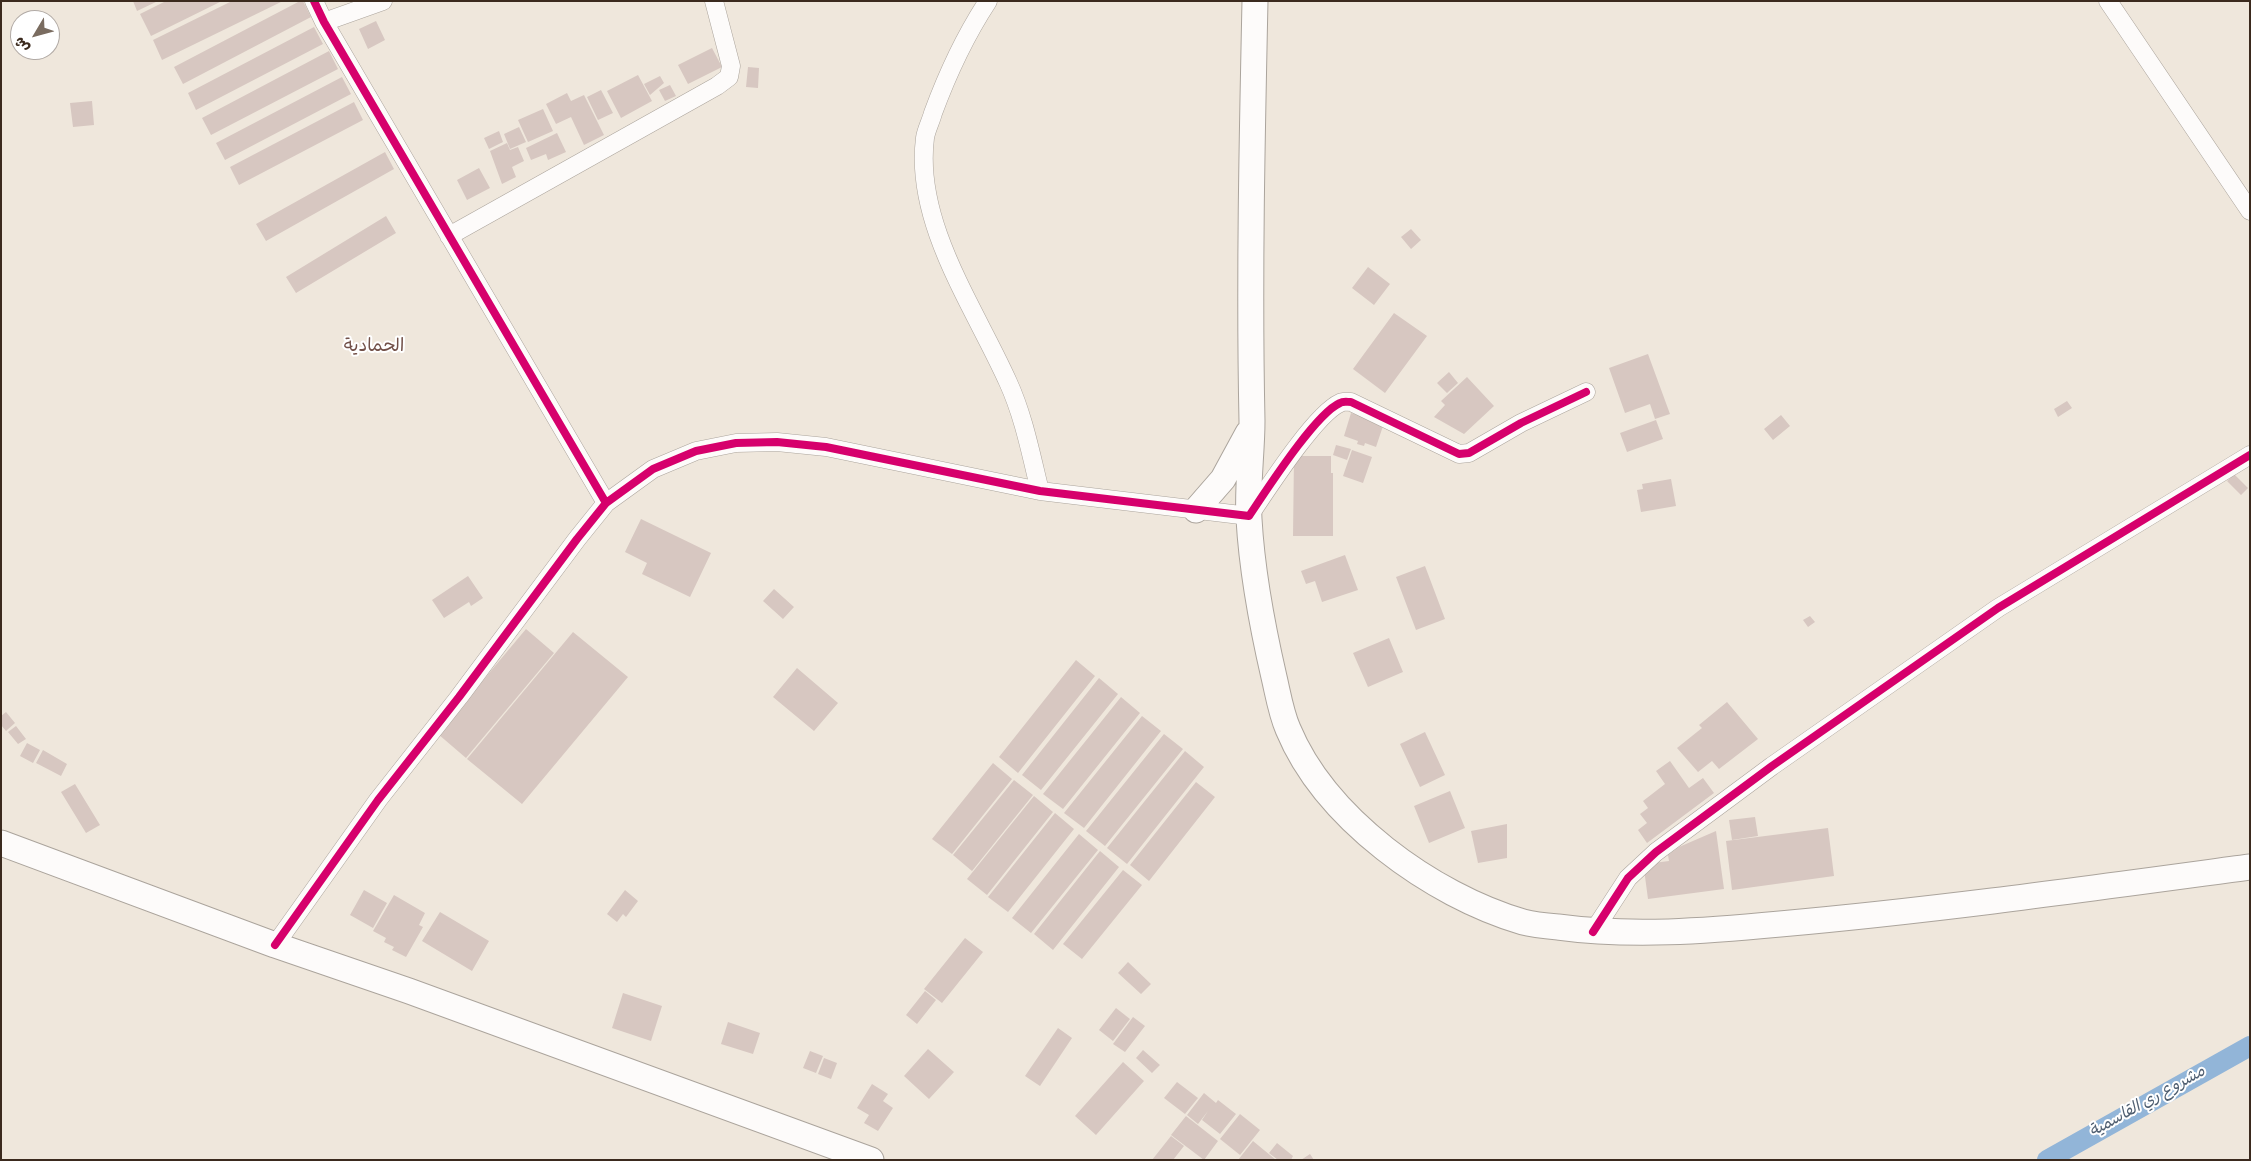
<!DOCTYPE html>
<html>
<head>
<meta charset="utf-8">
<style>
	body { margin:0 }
	#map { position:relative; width:2251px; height:1161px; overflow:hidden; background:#efe7dc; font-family:"Gochi Hand","Playpen Sans Arabic",sans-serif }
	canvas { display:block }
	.frame { position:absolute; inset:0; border:2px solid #3b2a1e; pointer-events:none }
	.north { position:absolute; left:10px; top:10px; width:50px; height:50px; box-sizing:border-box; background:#fff; border:1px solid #b1aaa5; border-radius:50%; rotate:233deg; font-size:14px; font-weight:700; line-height:20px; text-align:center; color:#3b2a1e }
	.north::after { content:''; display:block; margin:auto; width:18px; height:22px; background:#7a6c60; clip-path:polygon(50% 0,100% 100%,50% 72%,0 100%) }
</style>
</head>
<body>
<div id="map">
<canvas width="2251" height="1161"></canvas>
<div class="frame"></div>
<div class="north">ش</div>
</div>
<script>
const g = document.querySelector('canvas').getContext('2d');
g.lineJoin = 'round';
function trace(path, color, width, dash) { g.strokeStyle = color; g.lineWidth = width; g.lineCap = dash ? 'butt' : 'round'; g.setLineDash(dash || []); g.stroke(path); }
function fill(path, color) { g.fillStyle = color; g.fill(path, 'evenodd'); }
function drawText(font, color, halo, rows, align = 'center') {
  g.font = font + ' "Gochi Hand","Playpen Sans Arabic",sans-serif'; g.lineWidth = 4; g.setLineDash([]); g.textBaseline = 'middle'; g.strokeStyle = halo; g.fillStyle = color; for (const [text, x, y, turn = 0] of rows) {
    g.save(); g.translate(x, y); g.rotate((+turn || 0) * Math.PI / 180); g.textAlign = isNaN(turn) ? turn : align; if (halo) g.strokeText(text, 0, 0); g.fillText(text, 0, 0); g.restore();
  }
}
trace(new Path2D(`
	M2047,1160L2250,1046`), '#92b5d8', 20);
fill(new Path2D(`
	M133,1H158L137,11Z
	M166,1H222L151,36L140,14Z
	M232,1H283L162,60L153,40Z
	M300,1H303L311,17L183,84L174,67Z
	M376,21L385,40L368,49L359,29Z
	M314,27L323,44L196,110L188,93Z
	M712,48L722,67L688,84L678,65Z
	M329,51L338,69L211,135L202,118Z
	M748,67L759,68L758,88L746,87Z
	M638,75L652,101L621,118L607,91Z
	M660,76L664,83L650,95L644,84Z
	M342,77L351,94L225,160L216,143Z
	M670,85L676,96L665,101L659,90Z
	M601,90L613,113L598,120L587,97Z
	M567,93L571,101L584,95L604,135L584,145L571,117L556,124L546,104Z
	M92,101L94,125L73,127L70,103Z
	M354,102L363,120L239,185L230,167Z
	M543,109L553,131L528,142L518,120Z
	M519,127L526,142L510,149L504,134Z
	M499,131L503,142L489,149L484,138Z
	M557,133L566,152L548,160L546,154L531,160L526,148Z
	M507,143L510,150L518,147L524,161L512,167L516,177L502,184L490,151Z
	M385,152L394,169L266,241L256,224Z
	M479,168L490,188L467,200L457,180Z
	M386,216L396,233L296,293L286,277Z
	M1411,229L1421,240L1411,249L1401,237Z
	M1368,267L1390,284L1374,305L1352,288Z
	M1394,313L1427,336L1385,393L1353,369Z
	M1648,354L1670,414L1655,419L1650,404L1625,413L1609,368Z
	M1449,372L1458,383L1447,393L1437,383Z
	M1467,377L1494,406L1464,434L1434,417L1445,405L1441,401Z
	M2067,401L2072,408L2058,417L2054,409Z
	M1351,413L1384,423L1376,447L1365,443L1364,446L1357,444L1358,441L1344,436Z
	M1781,415L1790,426L1773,440L1764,429Z
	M1656,420L1663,439L1627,452L1620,433Z
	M1336,445L1351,449L1347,460L1333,455Z
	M1352,450L1372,457L1363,483L1343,476Z
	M1294,456H1331V473H1333V536H1293Z
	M2234,474L2248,488L2241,495L2227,481Z
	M1671,479L1676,506L1641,512L1637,490L1643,489L1642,484Z
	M641,519L711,553L690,597L642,574L647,563L625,552Z
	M1345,555L1358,590L1322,602L1315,581L1306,584L1301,571Z
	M1425,566L1445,619L1416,630L1396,577Z
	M468,576L483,598L471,606L469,602L444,618L432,600Z
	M774,589L794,607L783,619L763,601Z
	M1810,616L1815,622L1808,627L1803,620Z
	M526,629L554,653L466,758L438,734Z
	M573,632L628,677L522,804L467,759Z
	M1389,638L1403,672L1368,687L1353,653Z
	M1076,660L1095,676L1018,773L999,757Z
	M797,668L838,703L814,731L773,697Z
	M1099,678L1118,694L1041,790L1022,775Z
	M1121,697L1140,713L1063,809L1043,794Z
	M1727,702L1758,739L1719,769L1712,761L1698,772L1677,748L1702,728L1699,725Z
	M6,712L15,723L6,731L1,725V716Z
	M1142,716L1161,731L1084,828L1064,813Z
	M16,726L26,739L18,744L8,732Z
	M1425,732L1445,775L1420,787L1400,744Z
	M1164,734L1183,749L1105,846L1086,831Z
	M27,743L40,750L33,763L20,756Z
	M43,750L67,764L61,776L36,763Z
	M1185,751L1204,767L1127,864L1107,848Z
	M1670,761L1689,788L1703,778L1714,793L1647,843L1638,830L1647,823L1640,814L1648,808L1643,801L1665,784L1656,771Z
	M993,763L1012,779L952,854L932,839Z
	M1014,780L1033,795L972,871L953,855Z
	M1196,782L1215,797L1149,881L1130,865Z
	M75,784L100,825L86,833L61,792Z
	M1450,791L1465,828L1429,843L1414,806Z
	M1034,796L1053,812L987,895L967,879Z
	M1055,813L1074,829L1008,912L988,897Z
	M1755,817L1758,836L1732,840L1729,820Z
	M1507,824V858L1478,863L1471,831Z
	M1828,828L1834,876L1732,890L1726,841Z
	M1716,831L1724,889L1648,899L1644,869L1653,867V863L1669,861L1668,855L1679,847Z
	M1079,834L1098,850L1031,933L1012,918Z
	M1100,851L1119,867L1053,950L1034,934Z
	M1123,870L1142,885L1082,959L1063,944Z
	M364,890L387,903L373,928L350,915Z
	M625,890L638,901L626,917L623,914L617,922L607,914Z
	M394,895L425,913L419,925L423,927L406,957L392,950L394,947L384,942L386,938L373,931Z
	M440,912L489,941L472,971L422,941Z
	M965,938L983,952L942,1003L924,989Z
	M1128,962L1151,984L1141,994L1118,973Z
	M925,991L936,1000L917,1024L906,1015Z
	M623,993L662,1006L651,1041L612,1028Z
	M1116,1008L1130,1019L1113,1041L1099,1030Z
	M1133,1017L1145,1026L1125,1052L1113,1044Z
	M728,1022L760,1033L753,1054L721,1044Z
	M1058,1028L1072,1038L1040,1086L1025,1076Z
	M928,1049L954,1072L929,1099L904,1076Z
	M1143,1050L1160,1065L1152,1073L1136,1058Z
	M810,1051L823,1056L816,1073L803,1068Z
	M824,1058L837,1063L831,1079L818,1074Z
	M1123,1062L1144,1081L1096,1135L1075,1116Z
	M1177,1082L1198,1098L1185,1114L1164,1098Z
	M872,1084L888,1094L883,1101L893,1108L878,1131L864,1123L869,1115L857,1108Z
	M1204,1093L1216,1103L1218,1100L1236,1114L1220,1134L1202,1120L1208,1111L1198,1124L1187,1115Z
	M1240,1114L1260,1130L1240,1155L1220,1139Z
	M1186,1116L1218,1141L1204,1160L1171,1135Z
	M1171,1136L1184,1146L1173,1160H1152Z
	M1253,1141L1276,1160H1238Z
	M1277,1143L1293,1156L1291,1160H1278L1269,1153Z
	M1310,1154L1314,1160H1301Z`), '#d7c7c1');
const minor = new Path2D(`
	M314,1L324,22L606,503
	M988,1C965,36 947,75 933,113C931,121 926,130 925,138C914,223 975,308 1008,382C1024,417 1031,455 1040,491
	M2108,1L2250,211
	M324,22L383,1
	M449,236L717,86L729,77L731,66L714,1
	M1593,932L1628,878L1656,852L1772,766L1998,608L2250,455
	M275,945L378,800L459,697L577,539L606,503L653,469L696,451L736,443L777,442L826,447L1040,491L1249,516C1266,491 1315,414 1340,403C1343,401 1347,402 1351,402L1459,454L1469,453L1521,423L1586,392`);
const secondary = new Path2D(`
	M1255,1C1252,141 1249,281 1252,421C1252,453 1247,486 1249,519C1252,572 1262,625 1274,677C1278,694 1281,713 1288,729C1325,818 1431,895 1523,922C1534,925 1546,926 1558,927C1631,937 1706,931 1780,924C1937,910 2094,888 2250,867
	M1196,510L1223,479L1248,433
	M1,843L275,945L409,991L871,1160`);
trace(minor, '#aba49c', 19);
trace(secondary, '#aba49c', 27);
trace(minor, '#fdfbfa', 18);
trace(secondary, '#fdfbfa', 25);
trace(new Path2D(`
	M314,1L324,22L606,503
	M1593,932L1628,878L1656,852L1772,766L1998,608L2250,455
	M275,945L378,800L459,697L577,539L606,503L653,469L696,451L736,443L777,442L826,447L1040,491L1249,516C1266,491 1315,414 1340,403C1343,401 1347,402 1351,402L1459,454L1469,453L1521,423L1586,392`), '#d6006c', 8);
drawText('italic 16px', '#505f71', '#fff', [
	["مشروع ري القاسمية",2148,1103,-29]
]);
drawText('18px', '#725048', '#fff', [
	["الحمادية",374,348]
]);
</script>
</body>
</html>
